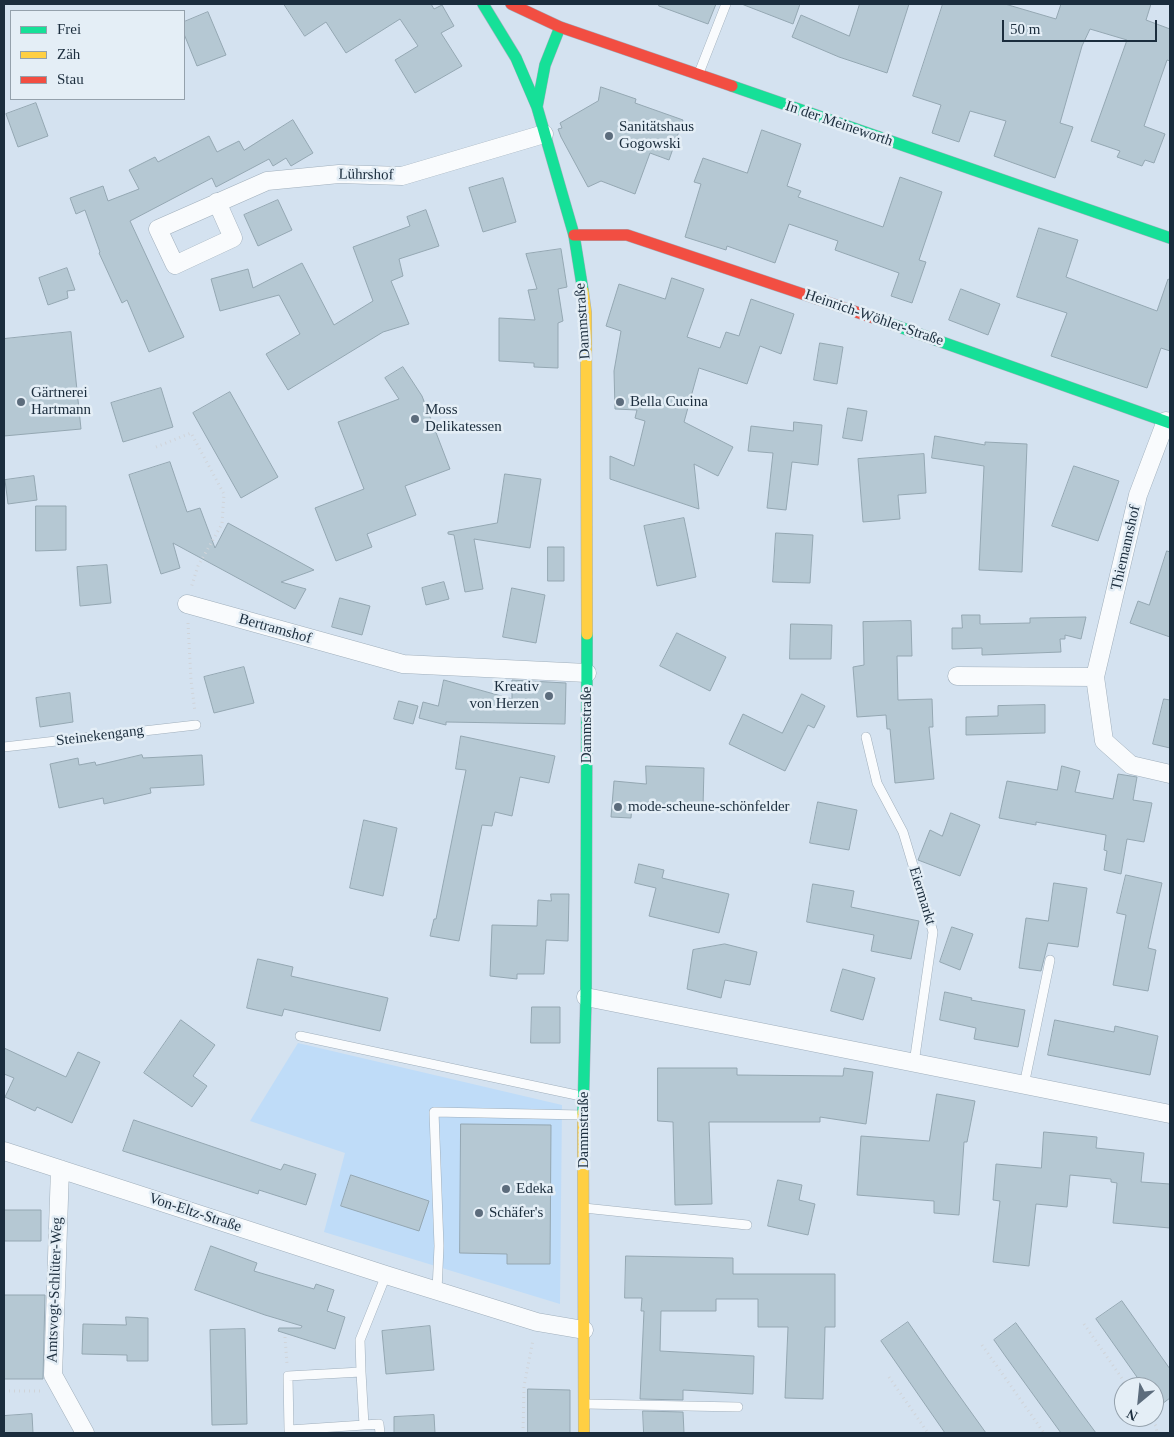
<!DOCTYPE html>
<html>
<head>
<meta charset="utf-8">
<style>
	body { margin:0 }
	#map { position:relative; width:1174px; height:1437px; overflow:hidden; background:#d4e2f0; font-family:"Times New Roman",serif }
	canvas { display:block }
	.frame { position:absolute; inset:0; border:5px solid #1b2d3d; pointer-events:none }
	.legend { position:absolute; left:10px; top:10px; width:175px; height:90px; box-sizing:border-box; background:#e4eef6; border:1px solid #94a1ac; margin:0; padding:6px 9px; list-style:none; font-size:15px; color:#1b2d3d }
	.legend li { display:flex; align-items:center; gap:10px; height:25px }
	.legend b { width:25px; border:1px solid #94a1ac }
	.north { position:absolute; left:1114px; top:1377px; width:50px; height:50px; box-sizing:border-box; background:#e4eef6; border:1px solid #94a1ac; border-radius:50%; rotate:208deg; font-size:14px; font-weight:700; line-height:20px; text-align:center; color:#1b2d3d }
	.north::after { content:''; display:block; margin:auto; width:18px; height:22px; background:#5c6c7c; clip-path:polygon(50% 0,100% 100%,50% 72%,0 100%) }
	.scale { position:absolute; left:1002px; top:20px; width:155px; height:22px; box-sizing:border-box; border:2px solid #1b2d3d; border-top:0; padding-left:6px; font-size:15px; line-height:18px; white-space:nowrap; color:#1b2d3d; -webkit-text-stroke:4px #e4eef6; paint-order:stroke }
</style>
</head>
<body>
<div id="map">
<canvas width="1174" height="1437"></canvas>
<div class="frame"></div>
<ul class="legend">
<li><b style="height:6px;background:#16e098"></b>Frei</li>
<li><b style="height:6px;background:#ffcf43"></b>Zäh</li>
<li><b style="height:6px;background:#f24e42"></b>Stau</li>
</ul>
<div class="north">N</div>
<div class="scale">50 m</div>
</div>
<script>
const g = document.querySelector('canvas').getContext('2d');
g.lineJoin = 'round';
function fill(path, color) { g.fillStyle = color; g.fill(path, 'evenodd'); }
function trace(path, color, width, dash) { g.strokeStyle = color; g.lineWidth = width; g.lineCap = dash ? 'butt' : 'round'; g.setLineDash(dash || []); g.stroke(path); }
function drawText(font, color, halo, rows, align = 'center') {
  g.font = font + ' "Times New Roman",serif'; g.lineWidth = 5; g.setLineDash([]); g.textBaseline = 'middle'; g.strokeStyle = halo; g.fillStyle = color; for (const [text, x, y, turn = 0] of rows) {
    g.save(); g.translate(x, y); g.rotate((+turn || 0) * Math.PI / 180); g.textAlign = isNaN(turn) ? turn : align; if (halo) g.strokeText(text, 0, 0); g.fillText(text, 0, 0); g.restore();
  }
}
fill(new Path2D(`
	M298,1043L562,1105L560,1304L324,1232L345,1153L250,1121Z`), '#bfdcf8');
const building = new Path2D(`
	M284,4H431L434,9L442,5L454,26L441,33L462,66L415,93L395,60L418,46L400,19L346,53L326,22L305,36Z
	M659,4H716L708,24L659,6Z
	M745,4H800L793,24L744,5Z
	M860,4H909L887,73L839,57L792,37L801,15L849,36Z
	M943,4H1005L1056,19L1061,4H1151L1146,20L1170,29V61L1167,60L1144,126L1165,134L1154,163L1145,160L1142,166L1117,157L1120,151L1091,141L1127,40L1090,29L1082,46L1060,123L1073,127L1055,178L994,156L1006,121L970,111L959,142L932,133L941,105L913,96Z
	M208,12L226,55L197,66L184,34V22Z
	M601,87L636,99L635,103L683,120L669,160L650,153L635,194L601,181L588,187L561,137L558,129L562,128L560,123L598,101Z
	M36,103L48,136L18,147L6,114Z
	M293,120L313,153L291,166L286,158L273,166L269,159L216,187L212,178L130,221L184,337L149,352L127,300L122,303L99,253L100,252L85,210L76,214L70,198L103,186L108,201L139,189L129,170L155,157L158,162L209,136L217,152L239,141L244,150Z
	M762,130L801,144L787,186L801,191L798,197L883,227L900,177L942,192L919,260L926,262L912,303L891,296L899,273L835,250L838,241L789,224L775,263L727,246L726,250L685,237L701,184L694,182L703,158L747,173Z
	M503,178L516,222L483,232L469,188Z
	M278,200L292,230L258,246L244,215Z
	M426,210L439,246L399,259L403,276L391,281L409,324L383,332L288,390L266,354L300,334L279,295L220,311L211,279L248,269L253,288L302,263L334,325L373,301L353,247L410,226L407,217Z
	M1039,228L1078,240L1066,277L1157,311L1168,279L1170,280V351L1161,348L1147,388L1051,356L1067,313L1017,297Z
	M561,249L567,287L558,289L563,321L558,323V368L534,367V363L499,361V318L535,320L528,290L537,289L526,254Z
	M67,268L75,290L67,291L68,298L48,305L39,278Z
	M672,278L704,289L687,337L720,348L726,332L739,336L751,299L794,314L781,354L760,346L747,384L699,368L684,422L733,447L718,476L694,464L699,509L610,479V456L634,466L645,421L635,418L637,410L615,409L614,371L621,331L606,326L619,284L665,299Z
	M961,289L1000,304L988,335L949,320Z
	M71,332L81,429L4,436V339Z
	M820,343L843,347L837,384L814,380Z
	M403,367L422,396L450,469L405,486L416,515L367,534L372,547L336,561L315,508L364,489L338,422L399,399L385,378Z
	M161,388L173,427L123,442L111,403Z
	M230,392L278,477L241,498L193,413Z
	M848,408L867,411L862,441L843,438Z
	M794,422L822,425L818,465L792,462L786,510L767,508L773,453L748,451L751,426L793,431Z
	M935,436L985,445V442L1027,444L1022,572L979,570L984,466L932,458Z
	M924,454L926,493L898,495L900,519L863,522L858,459Z
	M170,462L187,512L200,508L215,548L228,523L314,570L281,582L306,589L295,609L173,543L180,568L161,574L129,475Z
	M1074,466L1119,481L1098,541L1052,526Z
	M505,474L541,479L530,548L474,539L483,589L465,592L454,535L448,534V532L497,523Z
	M34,476L37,500L8,504L5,480Z
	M36,506H66V550L36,551Z
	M684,518L696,577L657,586L644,526Z
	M776,533L813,535L810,583L773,582Z
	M548,547H564V581H548Z
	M1167,551L1170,552V637L1130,623L1138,601L1149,605Z
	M107,565L111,603L80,606L77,567Z
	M444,582L449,599L426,605L422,588Z
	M512,588L545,595L536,643L503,637Z
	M340,598L370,606L362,635L332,627Z
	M962,615H980V624L1030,623V618L1086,617L1081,639L1065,635V639H1060L1061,652L982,655V648L952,649V628H962Z
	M911,621L912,656H897L898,700L932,699L933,727H929L934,779L895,783L890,729H887L886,715L857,717L853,667L864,665L863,622Z
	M791,624L832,625L831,659H790Z
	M677,633L726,657L710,691L660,666Z
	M244,667L254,703L214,713L204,677Z
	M444,680L512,699V680L566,683L565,724L446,722V725L419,718L423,702L438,706Z
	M70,693L73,722L40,727L36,698Z
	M802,694L825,706L814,728L808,725L785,771L729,744L743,714L782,733Z
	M1164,699L1170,700V748L1153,744Z
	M399,701L418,706L413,724L394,719Z
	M1045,705V733L966,735V717L998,716V706Z
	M461,736L555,756L549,783L520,777L512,816L495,812L492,826L482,825L459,941L430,936L434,919H436L466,770L456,769Z
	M142,755L143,758L202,755L204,785L150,788L151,793L104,804L103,798L59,808L50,764L78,758L79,765L95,762L96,765Z
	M646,766L704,768L703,807L632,805L631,818L611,817L614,781L646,784Z
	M1062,766L1080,771L1075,792L1113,799L1118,774L1137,777L1133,800L1152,803L1144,842L1127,839L1121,874L1104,870L1107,851L1104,850L1106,835L1036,822V825L999,818L1007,781L1057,790Z
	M818,802L857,810L849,850L810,843Z
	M951,813L980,825L960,876L918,860L930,830L942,836Z
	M364,820L397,828L383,896L350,888Z
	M639,864L664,870L662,878L729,894L719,933L649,916L656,888L635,883Z
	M1126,875L1162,883L1148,948L1156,950L1148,991L1113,985L1126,915L1117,913Z
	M1054,883L1087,888L1078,947L1048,943L1041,971L1019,968L1026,918L1048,921Z
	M813,884L854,891L851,907L919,921L911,959L871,951L874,935L807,922Z
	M551,894H569L568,941L546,940L544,974H517V979L490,976L492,925L537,926L538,900L551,901Z
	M952,927L973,934L960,970L940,962Z
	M725,944L757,952L750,985L725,980L721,998L687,989L693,950Z
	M258,959L293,967L291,976L388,998L380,1031L284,1009L282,1016L247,1008Z
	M843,969L875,978L863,1020L831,1011Z
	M945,992L972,998L971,1000L1025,1010L1018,1047L974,1039L976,1028L940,1020Z
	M532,1007H560V1043H531Z
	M181,1020L215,1045L193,1076L207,1086L192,1107L144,1073Z
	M1055,1020L1114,1032L1115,1026L1158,1036L1150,1075L1048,1055Z
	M4,1048L66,1077L78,1052L100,1062L72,1123L37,1107L35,1111L5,1097L14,1078L4,1074Z
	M658,1068H737V1075L843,1076L844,1068L873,1072L866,1124L820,1117V1122H709L712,1204L675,1205L673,1122L658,1121Z
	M937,1094L975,1101L967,1142H964L959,1215L934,1213V1201L857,1195L861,1136L929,1141Z
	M134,1120L281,1170L284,1164L316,1174L306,1205L259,1190L258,1194L123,1151Z
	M461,1124L551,1125L550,1264H507V1254L460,1253Z
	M1044,1132L1097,1137L1096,1148L1144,1153L1141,1182L1170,1184V1228L1113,1223L1117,1183L1111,1182V1179L1070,1175L1067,1207L1036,1204L1029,1266L993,1262L1000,1201L993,1200L996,1164L1041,1168Z
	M351,1175L429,1201L419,1231L341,1206Z
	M778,1180L802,1185L799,1200L815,1204L808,1235L768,1226Z
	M4,1210H41V1241H4Z
	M211,1246L257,1263L254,1271L314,1289L316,1284L334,1290L327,1311L345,1317L335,1349L278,1331L279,1328H301L302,1326L265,1315L195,1290Z
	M626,1256L733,1258V1274H835V1327H825L823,1399L785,1398L788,1327H758V1299H716V1311H661L660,1351L754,1356L753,1394L683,1390V1400L640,1399L644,1311H641L642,1298H625Z
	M4,1295H45L43,1379H4Z
	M1122,1301L1170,1369V1398L1154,1410V1387H1144L1096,1319Z
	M126,1317L148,1318V1361H127V1355L82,1354L83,1324L126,1325Z
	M908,1322L948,1380L986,1433H945L881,1341Z
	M1016,1323L1079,1410L1096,1433H1061L1006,1357L994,1340Z
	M430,1326L434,1370L386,1374L382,1331Z
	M245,1329L247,1424L212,1425L210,1330Z
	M528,1389L570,1390V1433H528Z
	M643,1411L683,1412L684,1433H644Z
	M32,1414L33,1433H4V1416Z
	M434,1415L435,1433H394V1417Z`);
fill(building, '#b5c8d3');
trace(building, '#94a7b2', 1);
const lane = new Path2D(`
	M699,73L726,4
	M866,737L877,783L903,832L933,932L914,1063
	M4,747L196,725
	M300,1036L581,1096
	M1024,1085L1050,960
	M584,1208L747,1225
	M437,1291L439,1246L434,1112L582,1115
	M361,1372L364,1425L289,1430L288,1376L361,1372L360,1340L386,1275
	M586,1404L738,1407
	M364,1425L379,1424L380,1433`);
const street = new Path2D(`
	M217,202L233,238L175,265L158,229L267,181L339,174L402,176L544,134
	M1166,421L1138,495L1095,677L1104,741L1131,765L1170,774
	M187,604L403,664L587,673
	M957,676L1095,677
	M586,997L1170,1114
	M4,1151L386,1275L537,1322L584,1330
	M60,1169L53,1375L85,1433`);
const fast = new Path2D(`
	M483,4L516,58L537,107
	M560,27L545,65L537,107L574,235L583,291
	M732,86L1170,238
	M877,319L1170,423
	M583,1113L586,997L587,634`);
const slow = new Path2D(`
	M583,291L586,313L587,634
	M583,1113L584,1433`);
const jam = new Path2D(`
	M511,4L560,27L732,86
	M574,235H627L877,319`);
trace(lane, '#a0afbc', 10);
trace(street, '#a0afbc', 19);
trace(fast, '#a0afbc', 12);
trace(slow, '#a0afbc', 12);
trace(jam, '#a0afbc', 12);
trace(new Path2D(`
	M156,447L191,433L224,494L222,524L198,566L191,588
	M188,623L191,680L195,712
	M1084,1324L1128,1387
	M285,1337L287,1364
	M982,1345L1044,1433
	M889,1377L928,1433
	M4,1391H41
	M1149,1417L1156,1426L1157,1433
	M523,1433L524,1386L533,1340`), '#d0d4d9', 3, [1, 4]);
trace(lane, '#f9fbfd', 9);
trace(street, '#f9fbfd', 18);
trace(fast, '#16e098', 11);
trace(slow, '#ffcf43', 11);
trace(jam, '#f24e42', 11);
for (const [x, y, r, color] of [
	[609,136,5,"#5c6c7c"],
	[21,402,5,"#5c6c7c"],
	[620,402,5,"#5c6c7c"],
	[415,419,5,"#5c6c7c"],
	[549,696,5,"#5c6c7c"],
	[618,807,5,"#5c6c7c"],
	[506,1189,5,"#5c6c7c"],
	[479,1213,5,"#5c6c7c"]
]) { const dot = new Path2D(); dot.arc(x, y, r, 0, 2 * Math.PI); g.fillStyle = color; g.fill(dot); trace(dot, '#e4eef6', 2); }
drawText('15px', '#1b2d3d', '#e4eef6', [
	["In der Meineworth",839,124,19],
	["Lührshof",366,175,1],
	["Heinrich-Wöhler-Straße",874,318,19],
	["Dammstraße",583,321,-94],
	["Thiemannshof",1126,548,-77],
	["Bertramshof",275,629,16],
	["Dammstraße",587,725,-90],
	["Steinekengang",100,736,-7],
	["Eiermarkt",922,896,73],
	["Dammstraße",584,1130,-90],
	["Von-Eltz-Straße",195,1213,18],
	["Amtsvogt-Schlüter-Weg",55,1290,-88]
]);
drawText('15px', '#1b2d3d', '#e4eef6', [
	["Sanitätshaus",619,127],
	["Gogowski",619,144],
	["Gärtnerei",31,393],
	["Hartmann",31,410],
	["Bella Cucina",630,402],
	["Moss",425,410],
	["Delikatessen",425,427],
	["Kreativ",539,687,"right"],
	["von Herzen",539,704,"right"],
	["mode-scheune-schönfelder",628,807],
	["Edeka",516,1189],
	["Schäfer's",489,1213]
], 'left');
</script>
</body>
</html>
